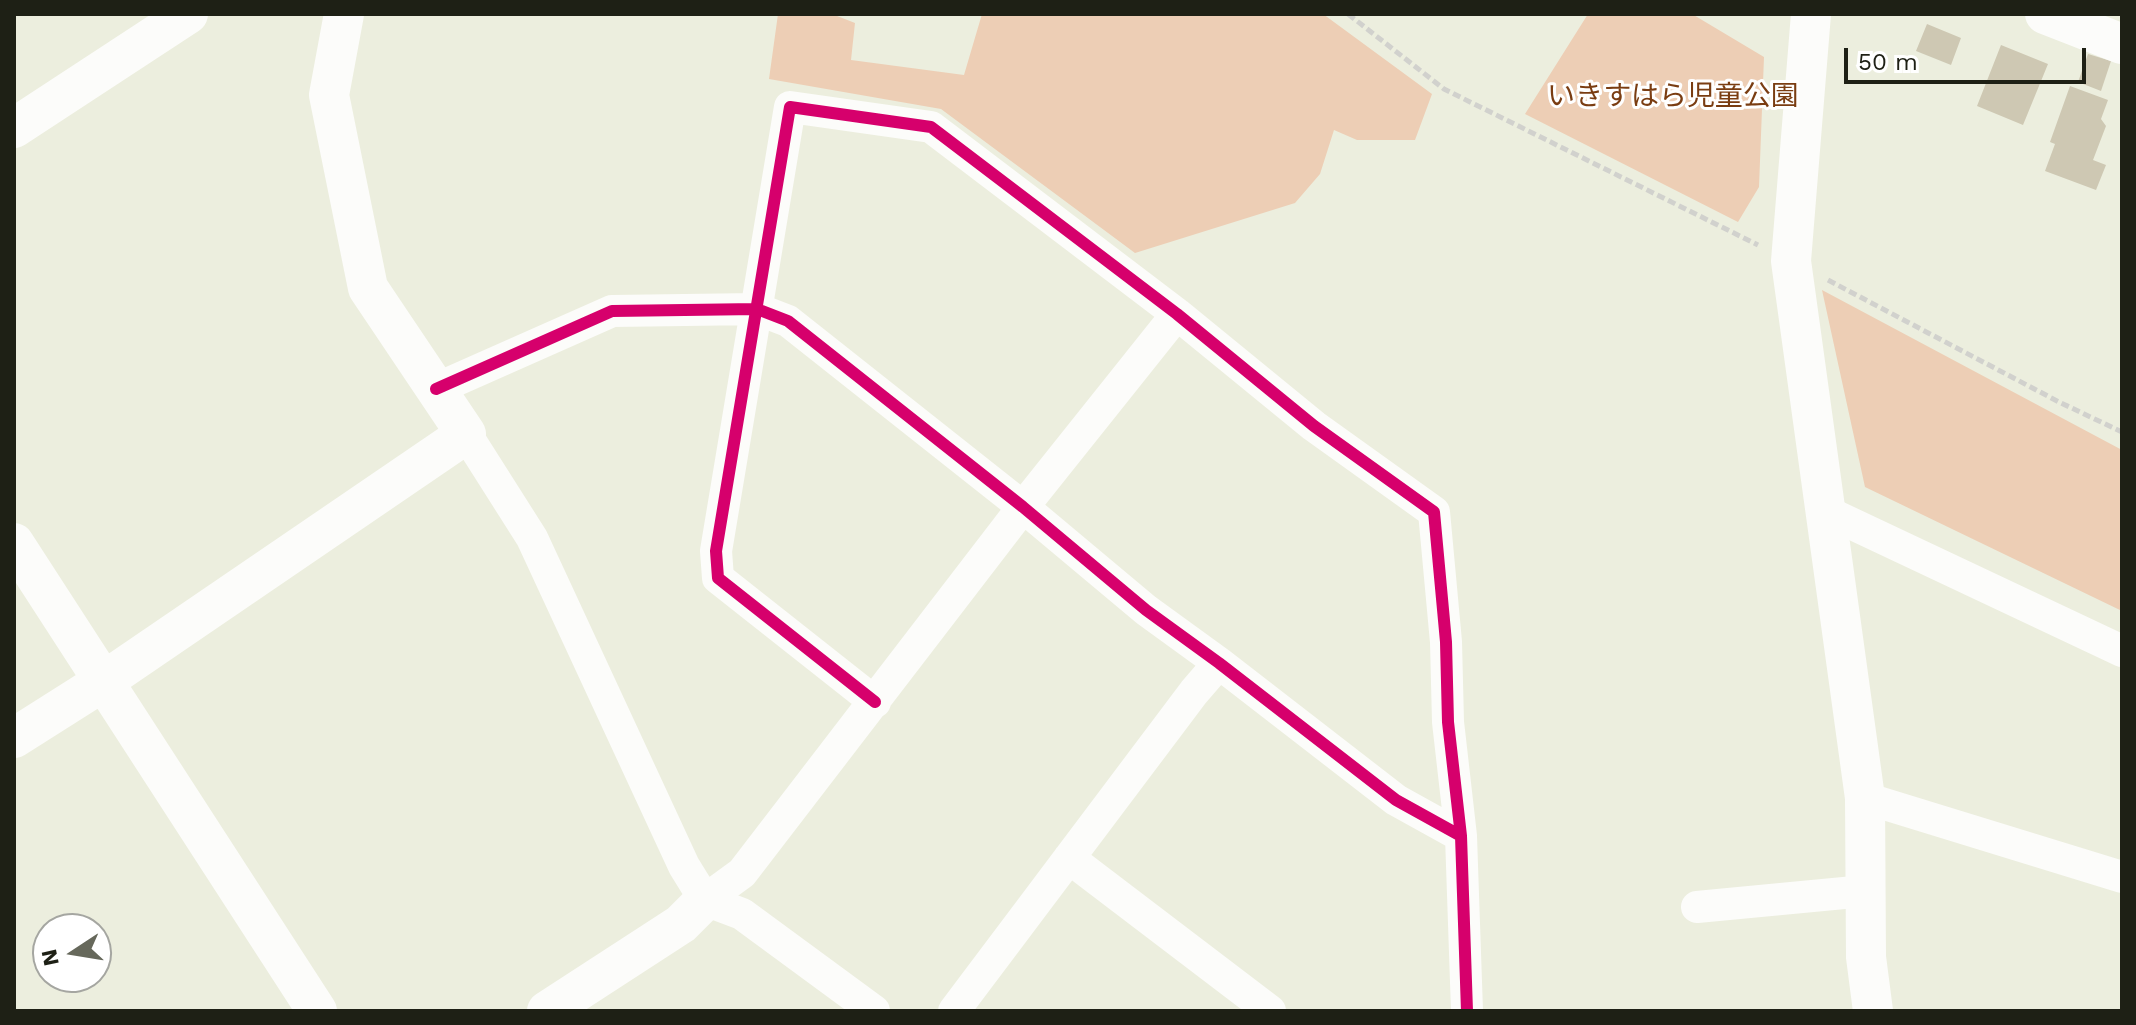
<!DOCTYPE html>
<html>
<head>
<meta charset="utf-8">
<style>
	body { margin:0 }
	#map { position:relative; width:2136px; height:1025px; overflow:hidden; background:#eceede; font-family:"Work Sans",sans-serif }
	canvas { display:block }
	.frame { position:absolute; inset:0; border:16px solid #1e2015; pointer-events:none }
	.north { position:absolute; left:32px; top:913px; width:80px; height:80px; box-sizing:border-box; background:#fff; border:2px solid #a5a6a1; border-radius:50%; rotate:258deg; font-size:22px; font-weight:700; line-height:32px; text-align:center; color:#1e2015 }
	.north::after { content:''; display:block; margin:auto; width:28px; height:36px; background:#66685b; clip-path:polygon(50% 0,100% 100%,50% 72%,0 100%) }
	.scale { position:absolute; left:1844px; top:48px; width:242px; height:36px; box-sizing:border-box; border:4px solid #1e2015; border-top:0; padding-left:10px; font-size:24px; line-height:28px; white-space:nowrap; color:#1e2015; -webkit-text-stroke:6px #fff; paint-order:stroke }
</style>
</head>
<body>
<div id="map">
<canvas width="2136" height="1025"></canvas>
<div class="frame"></div>
<div class="north">N</div>
<div class="scale">50 m</div>
</div>
<script>
const g = document.querySelector('canvas').getContext('2d');
g.lineJoin = 'round';
function fill(path, color) { g.fillStyle = color; g.fill(path, 'evenodd'); }
function trace(path, color, width, dash) { g.strokeStyle = color; g.lineWidth = width; g.lineCap = dash ? 'butt' : 'round'; g.setLineDash(dash || []); g.stroke(path); }
function drawText(font, color, halo, rows, align = 'center') {
  g.font = font + ' "Work Sans","Noto Sans JP",sans-serif'; g.lineWidth = 6; g.setLineDash([]); g.textBaseline = 'middle'; g.strokeStyle = halo; g.fillStyle = color; for (const [text, x, y, turn = 0] of rows) {
    g.save(); g.translate(x, y); g.rotate((+turn || 0) * Math.PI / 180); g.textAlign = isNaN(turn) ? turn : align; if (halo) g.strokeText(text, 0, 0); g.fillText(text, 0, 0); g.restore();
  }
}
fill(new Path2D(`
	M778,14H832L855,23L851,60L964,75L982,14H1323L1432,94L1415,140H1357L1334,130L1320,174L1295,203L1135,253L941,109L769,79Z
	M1588,14H1692L1764,57L1759,187L1738,222L1525,114Z
	M1822,290L2122,450V611L1865,487Z`), '#edceb5');
fill(new Path2D(`
	M1927,24L1961,38L1951,65L1916,51Z
	M2001,45L2048,64L2023,125L1977,106Z
	M2088,54L2111,61L2101,91L2078,82Z
	M2070,86L2108,100L2101,119L2106,126L2093,160L2106,165L2096,190L2045,171L2055,144L2050,142Z`), '#cec8b3');
trace(new Path2D(`
	M1348,14L1444,89L1758,245
	M1828,280L2059,402L2122,432`), '#d1d1cd', 5, [8, 4]);
trace(new Path2D(`
	M436,389L612,311L757,309L788,321L1023,507L1146,610L1219,663L1396,800L1461,836
	M466,434L532,538L684,866L705,900L742,914L874,1011
	M1825,511L2122,651
	M875,702L718,578L716,551L790,107L931,127L1177,314L1314,426L1434,512L1446,642L1448,722L1461,836L1467,1011
	M1865,798L2122,877
	M1069,858L1270,1011
	M705,900L742,873L1023,507L1177,314
	M1697,907L1865,891
	M954,1011L1194,692L1219,663`), '#fcfcfa', 32);
trace(new Path2D(`
	M1811,14L1791,261L1865,798L1866,957L1873,1011
	M2045,14L2122,44
	M14,128L188,14
	M14,543L317,1011
	M14,738L104,681L466,434L368,288L329,95L344,14
	M547,1011L681,924L705,900`), '#fcfcfa', 40);
trace(new Path2D(`
	M436,389L612,311L757,309L788,321L1023,507L1146,610L1219,663L1396,800L1461,836
	M875,702L718,578L716,551L790,107L931,127L1177,314L1314,426L1434,512L1446,642L1448,722L1461,836L1467,1011`), '#d6006c', 12);
drawText('28px', '#7a3d12', '#fff', [
	["いきすはら児童公園",1673,97]
]);
</script>
</body>
</html>
